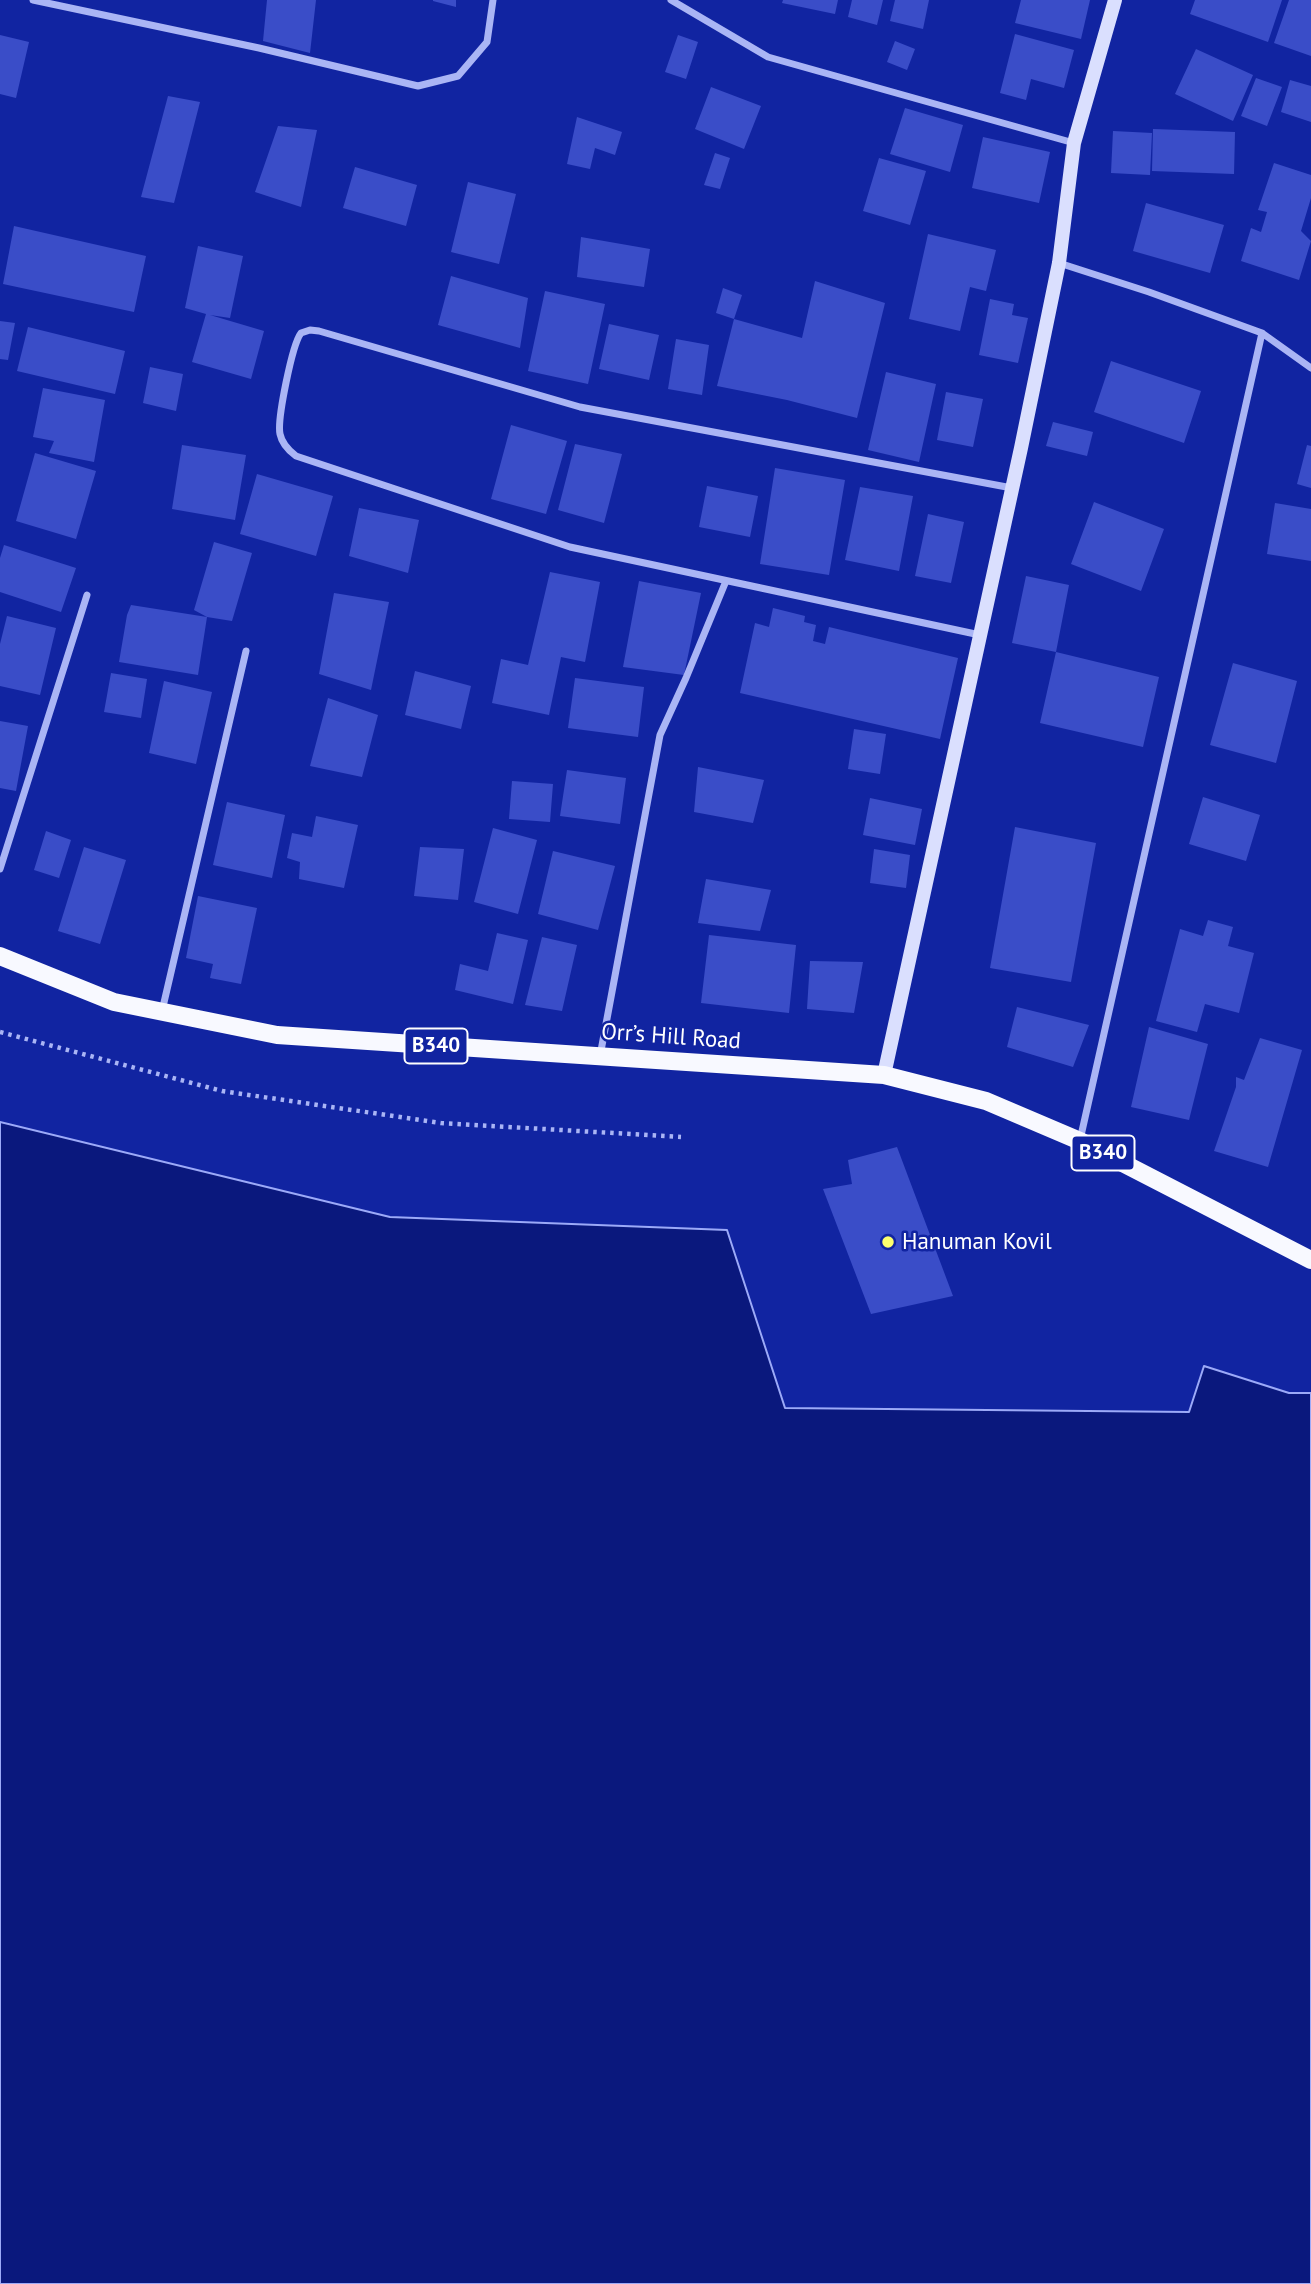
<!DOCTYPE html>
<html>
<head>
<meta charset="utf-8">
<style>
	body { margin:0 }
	canvas { display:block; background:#1124a1 }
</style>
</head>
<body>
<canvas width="1311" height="2284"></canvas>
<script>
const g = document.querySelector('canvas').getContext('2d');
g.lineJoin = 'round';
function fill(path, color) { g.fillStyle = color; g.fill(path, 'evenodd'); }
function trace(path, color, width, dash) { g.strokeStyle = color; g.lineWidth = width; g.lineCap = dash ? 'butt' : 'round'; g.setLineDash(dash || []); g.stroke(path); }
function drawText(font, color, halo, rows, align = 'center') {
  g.font = font + ' "PT Sans",sans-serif'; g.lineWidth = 5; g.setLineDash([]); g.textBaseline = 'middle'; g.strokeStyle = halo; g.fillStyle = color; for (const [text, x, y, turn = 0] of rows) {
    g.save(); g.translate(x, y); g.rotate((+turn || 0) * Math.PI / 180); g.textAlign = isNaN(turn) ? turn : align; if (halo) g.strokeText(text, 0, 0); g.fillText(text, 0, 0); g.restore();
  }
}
const water = new Path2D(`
	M0,1122L390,1217L727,1230L785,1408L1189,1412L1204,1366L1289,1393H1311V2284H0Z`);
fill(water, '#0a187d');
trace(water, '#9caaf8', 2);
fill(new Path2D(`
	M267,0H316L310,53L263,41Z
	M433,0H456V7L433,1Z
	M783,0H838L835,14L782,3Z
	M852,0H883L877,25L848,17Z
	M895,0H929L923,29L890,21Z
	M1021,0H1090L1081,39L1015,23Z
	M1195,0H1282L1268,42L1190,14Z
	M1289,0H1311V56L1274,43Z
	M1015,34L1074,50L1064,88L1031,79L1026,100L1000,93Z
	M0,35L29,42L16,98L0,94Z
	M678,35L698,42L686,79L665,72Z
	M895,41L915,49L907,70L887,62Z
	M1196,49L1253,75L1233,121L1175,94Z
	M1256,78L1282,87L1267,126L1241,116Z
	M1290,80L1311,86V122L1281,112Z
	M711,87L761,106L744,149L695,129Z
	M168,96L200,102L174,203L141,197Z
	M905,108L963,125L950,172L890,154Z
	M577,117L622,132L615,155L595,148L590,169L567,164Z
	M278,126L317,130L301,207L255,192Z
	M1153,129L1235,132L1234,174L1152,171Z
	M1113,131L1152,133L1150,175L1111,173Z
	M983,137L1050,152L1039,203L972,188Z
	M715,153L730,158L720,189L704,185Z
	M879,158L926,171L910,225L863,211Z
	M1274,163L1311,175V198L1301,231L1311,241L1299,280L1241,261L1251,228L1261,232L1267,212L1258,210Z
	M355,167L417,185L406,226L343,208Z
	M468,182L516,194L499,264L451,252Z
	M1146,203L1224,225L1210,273L1133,251Z
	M14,226L146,256L134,312L3,284Z
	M928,234L996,250L986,291L970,287L960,331L909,319Z
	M581,237L650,249L644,287L577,277Z
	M198,246L243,256L230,318L210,315L264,331L251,379L192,362L206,314L185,308Z
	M451,276L528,298L520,348L438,325Z
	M815,281L885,303L857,418L787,400L717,386L734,319L802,338Z
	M723,288L742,295L734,319L716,313Z
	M545,291L605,304L588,384L528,371Z
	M990,299L1014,304L1012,315L1028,318L1018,363L979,355Z
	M0,321L15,323L8,360L0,359Z
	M609,324L659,335L649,380L599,369Z
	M28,327L125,351L115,394L17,371Z
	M676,339L709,345L702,395L668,389Z
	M1111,361L1201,391L1184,443L1094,412Z
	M150,367L183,374L176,411L143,403Z
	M886,372L936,384L919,462L868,450Z
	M43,388L105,400L94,462L49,453L54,441L33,437Z
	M946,392L983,399L973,447L937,440Z
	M1053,422L1093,432L1087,456L1046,446Z
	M511,425L567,441L546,514L491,499Z
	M575,444L622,454L604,523L558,510Z
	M182,445L246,455L235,520L172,509Z
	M1307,445L1311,446V488L1297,484Z
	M35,453L96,471L76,539L16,521Z
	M775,468L845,480L829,575L760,564Z
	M257,474L333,496L316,556L240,534Z
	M707,486L758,496L750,537L699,527Z
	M860,487L913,496L899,571L845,560Z
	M1094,502L1164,529L1141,591L1071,564Z
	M1275,503L1311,509V561L1267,554Z
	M359,508L419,520L408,573L349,556Z
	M928,514L964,522L951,583L915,576Z
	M214,542L252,553L232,621L207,617L194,610Z
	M4,545L76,568L61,612L0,592V558Z
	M550,572L600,582L585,662L561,657L549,715L492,703L501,659L528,665Z
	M1026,576L1069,585L1056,652L1012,643Z
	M639,581L701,593L684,675L623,667Z
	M334,593L389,602L371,690L319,674Z
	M131,605L207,617L198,675L119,662L127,615Z
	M773,608L805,616L804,622L816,625L813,641L825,644L829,627L958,658L940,739L740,693L755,623L769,627Z
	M7,616L56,628L40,695L0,686V644Z
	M1056,652L1159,677L1143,747L1040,723Z
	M1233,663L1297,681L1276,763L1210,745Z
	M415,671L471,686L461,729L405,715Z
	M111,673L147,679L141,718L104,712Z
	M575,678L644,687L638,737L568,728Z
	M164,681L212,692L196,764L149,753Z
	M328,698L378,715L362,777L310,766Z
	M0,721L28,726L16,791L0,788Z
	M854,729L886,734L880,774L848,769Z
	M698,767L764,780L753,823L694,812Z
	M567,770L626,778L620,824L560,816Z
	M512,781L553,784L550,822L509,819Z
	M1203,797L1260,815L1246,861L1189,844Z
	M870,798L922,809L915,845L863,835Z
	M227,802L285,815L272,878L213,865Z
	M316,816L358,825L344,888L299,879L300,862L287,858L292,833L312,837Z
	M1015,827L1096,843L1071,982L990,968Z
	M493,828L537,840L518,914L474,902Z
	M46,831L71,840L59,878L34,870Z
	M84,847L126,860L100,944L58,931Z
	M420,847L464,849L458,900L414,896Z
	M874,849L910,855L906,888L870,883Z
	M553,851L615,866L598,930L538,914Z
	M706,879L771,890L760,931L698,923Z
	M198,896L257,908L241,984L210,978L213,964L186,958Z
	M1208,920L1233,927L1228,946L1254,953L1239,1013L1205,1004L1197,1032L1156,1021L1180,929L1203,936Z
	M497,933L528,940L513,1004L455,990L460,964L488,971Z
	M709,935L796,945L789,1013L701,1003Z
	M542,937L577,945L562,1011L525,1005Z
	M810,961L863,962L854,1013L807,1009Z
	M1017,1007L1089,1025L1073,1067L1007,1047Z
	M1149,1027L1208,1044L1189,1120L1131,1107Z
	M1260,1038L1302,1050L1268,1167L1214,1151L1236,1087V1077L1244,1080Z
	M897,1147L953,1296L871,1314L823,1189L852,1184L848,1160Z`), '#3a4dc8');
trace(new Path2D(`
	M0,1032L222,1091L441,1123L681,1137`), '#aab5f5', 4.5, [3.5, 5]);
trace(new Path2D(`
	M33,0L259,48L418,86L458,76L487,42L493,0
	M671,0L768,57L1074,143
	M1059,263L1149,292L1262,333L1311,368
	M980,635L570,547L296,456C288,450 282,444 280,434C277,420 292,345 301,333L310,330L319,331L580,407L1012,488
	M0,869L87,595
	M162,1011L246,651
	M600,1056L660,735L686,678L726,581
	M1080,1140L1262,333`), '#aab5f5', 7);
trace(new Path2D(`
	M884,1075L1021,448L1059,263L1074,143L1115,0`), '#dadffe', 14);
trace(new Path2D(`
	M0,956L114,1002L277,1035L884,1075L986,1101L1080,1141L1311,1260`), '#f8f9ff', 18);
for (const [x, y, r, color] of [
	[888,1242,7,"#fdff6e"]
]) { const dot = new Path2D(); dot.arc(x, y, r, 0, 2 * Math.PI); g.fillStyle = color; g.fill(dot); trace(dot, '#1124a1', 2.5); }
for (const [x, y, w] of [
	[436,1046,63],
	[1103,1153,63]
]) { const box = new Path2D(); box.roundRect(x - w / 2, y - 17.5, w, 35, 5); g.fillStyle = '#1124a1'; g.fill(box); trace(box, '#fff', 2); }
drawText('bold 21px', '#fff', null, [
	["B340",436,1046],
	["B340",1103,1153]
]);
drawText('23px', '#fff', '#1124a1', [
	["Orr’s Hill Road",671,1037,4]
]);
drawText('23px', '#fff', '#1124a1', [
	["Hanuman Kovil",902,1242]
], 'left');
</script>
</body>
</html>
